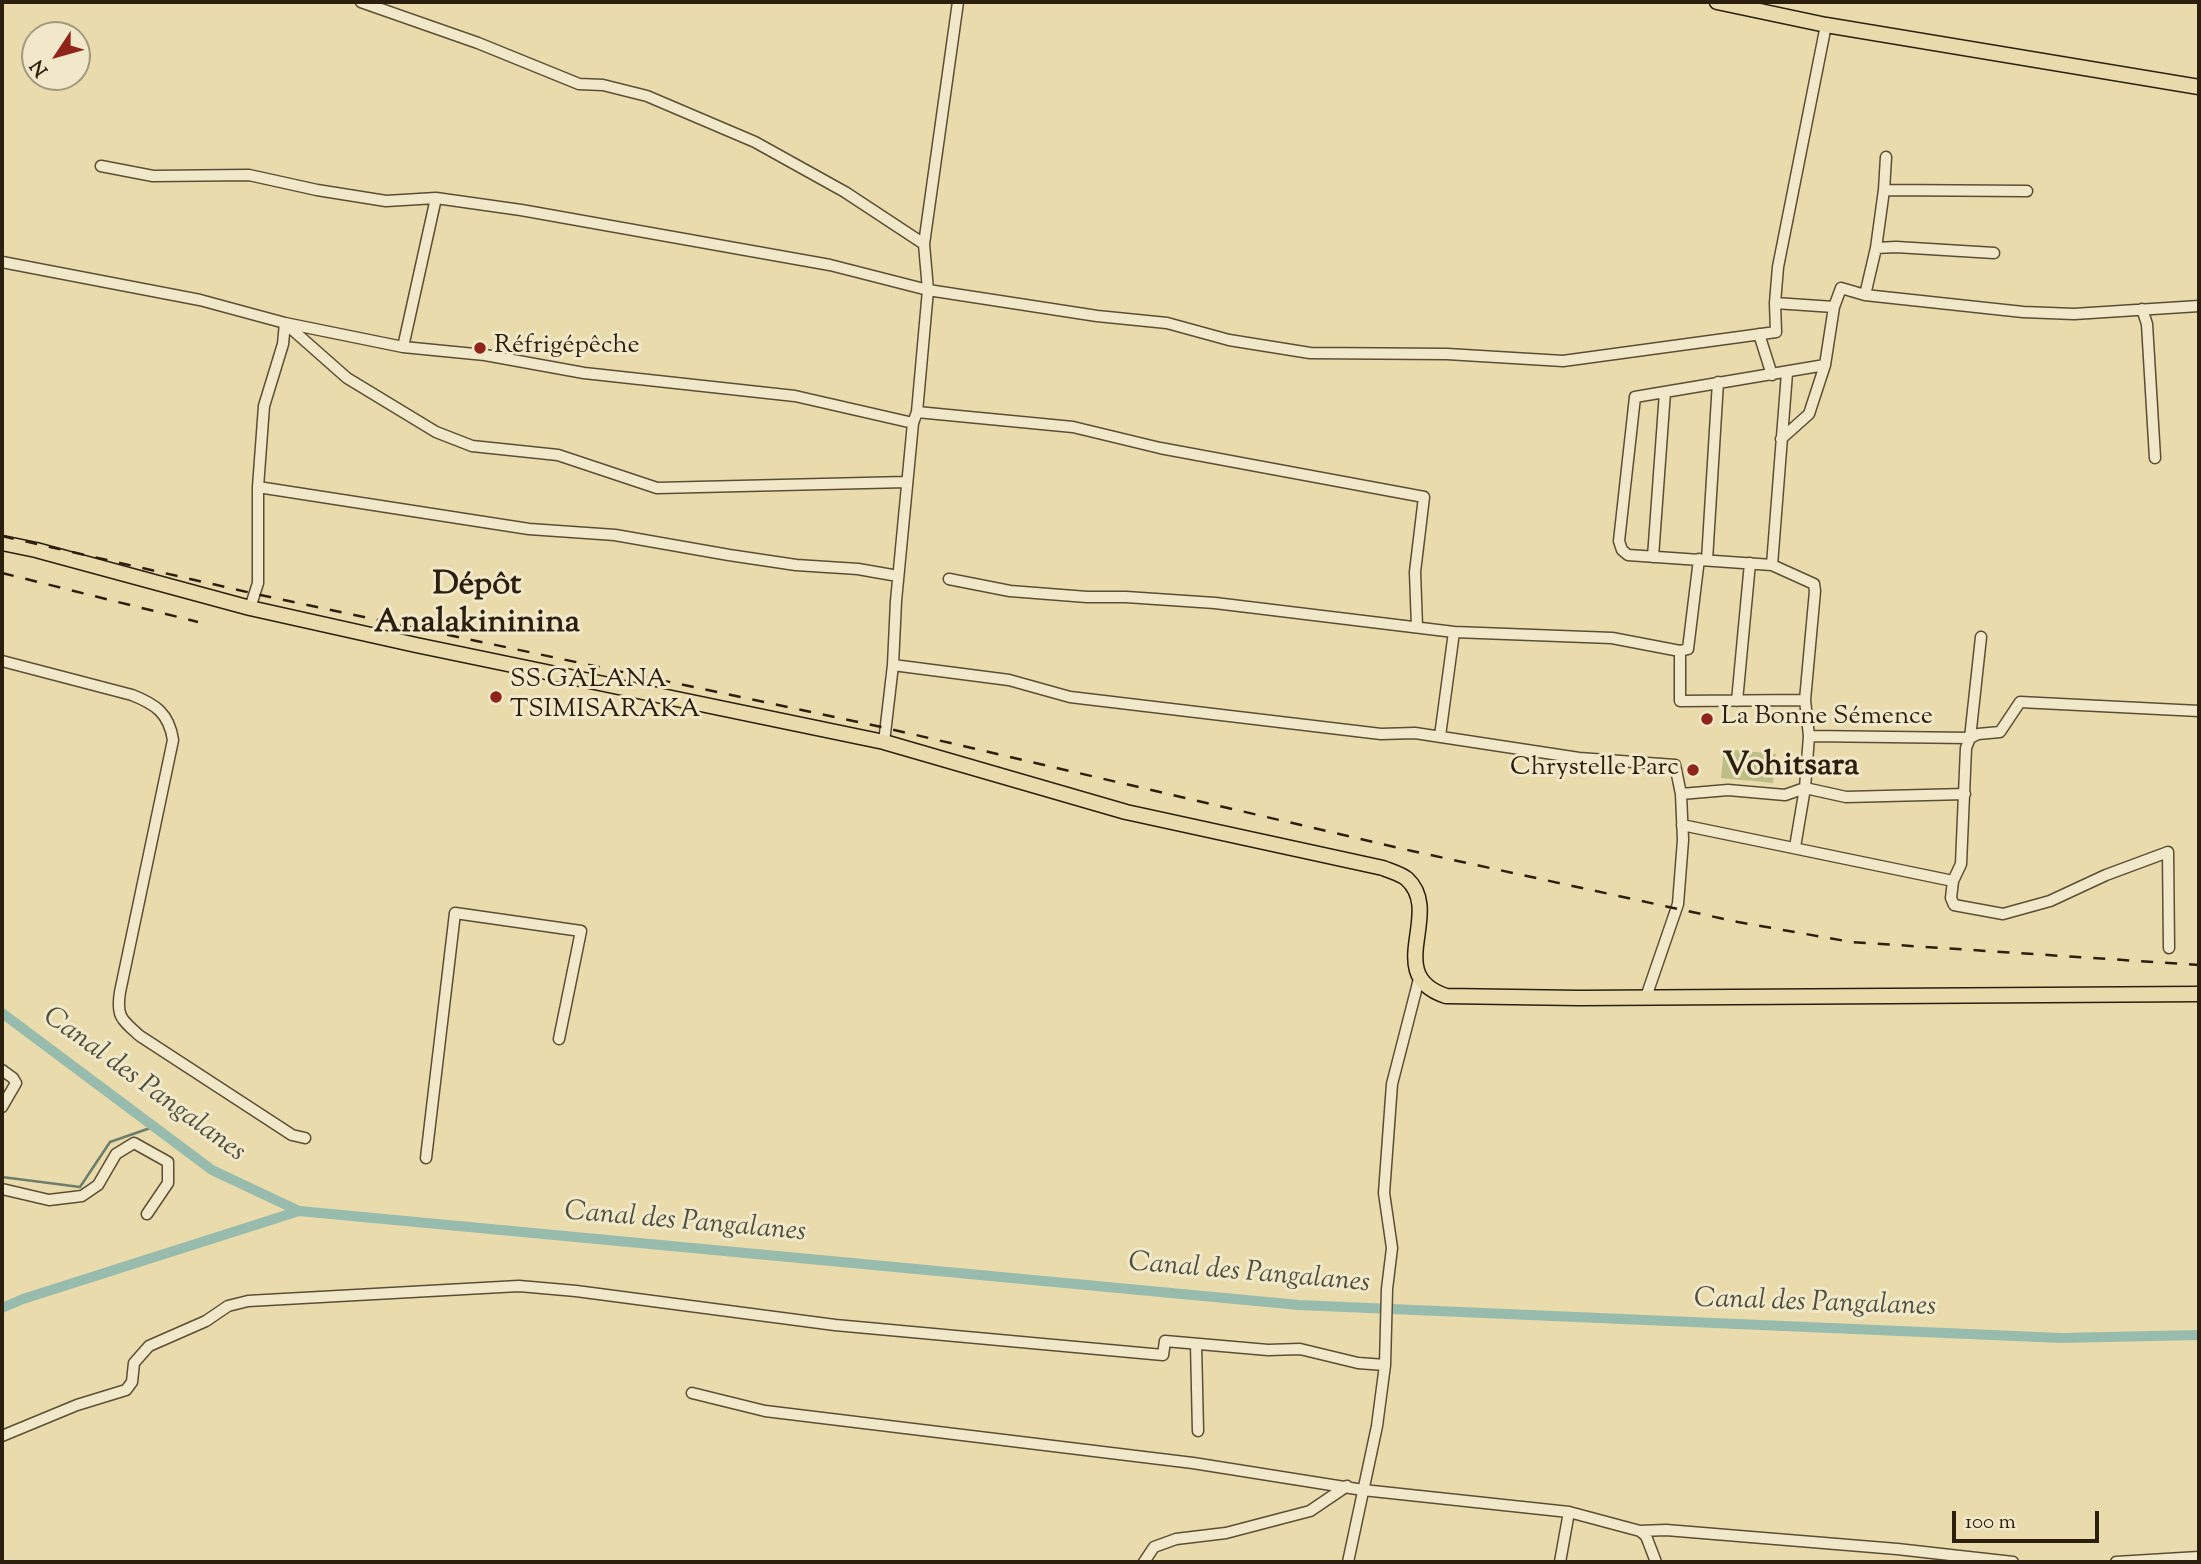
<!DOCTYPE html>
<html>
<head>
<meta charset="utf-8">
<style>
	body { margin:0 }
	#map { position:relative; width:2201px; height:1564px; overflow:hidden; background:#e9dbac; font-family:"Sorts Mill Goudy",serif }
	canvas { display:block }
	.frame { position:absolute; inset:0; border:4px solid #2d1f0d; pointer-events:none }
	.north { position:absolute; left:21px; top:21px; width:70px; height:70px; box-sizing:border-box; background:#f1e8c9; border:2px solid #a3987e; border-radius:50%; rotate:234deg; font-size:19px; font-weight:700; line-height:28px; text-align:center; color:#2d1f0d }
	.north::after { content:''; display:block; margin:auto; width:24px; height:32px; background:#8f2418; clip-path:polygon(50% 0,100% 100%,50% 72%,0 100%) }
	.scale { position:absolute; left:1952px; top:1511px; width:147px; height:32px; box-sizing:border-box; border:4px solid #2d1f0d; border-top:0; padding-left:9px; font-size:21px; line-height:24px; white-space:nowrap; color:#2d1f0d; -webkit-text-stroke:5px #f1e8c9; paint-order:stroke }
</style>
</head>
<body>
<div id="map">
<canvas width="2201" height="1564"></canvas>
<div class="frame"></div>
<div class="north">N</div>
<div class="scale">100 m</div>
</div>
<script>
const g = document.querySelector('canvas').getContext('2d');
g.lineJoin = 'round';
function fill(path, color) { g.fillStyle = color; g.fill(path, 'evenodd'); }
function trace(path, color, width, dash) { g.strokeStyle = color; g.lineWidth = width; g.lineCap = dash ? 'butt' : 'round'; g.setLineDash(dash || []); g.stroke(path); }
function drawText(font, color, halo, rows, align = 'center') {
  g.font = font + ' "Sorts Mill Goudy",serif'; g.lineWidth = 6; g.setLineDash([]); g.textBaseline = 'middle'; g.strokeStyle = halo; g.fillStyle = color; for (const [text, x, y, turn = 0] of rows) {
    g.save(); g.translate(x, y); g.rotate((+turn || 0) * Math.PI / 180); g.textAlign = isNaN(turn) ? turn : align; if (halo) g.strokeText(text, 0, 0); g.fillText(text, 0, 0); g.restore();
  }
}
fill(new Path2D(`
	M1724,749L1776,754L1773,783L1721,778Z`), '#bcbe85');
trace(new Path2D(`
	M2,1177L80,1187L110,1142L156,1126`), '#6d7d6c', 2.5);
trace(new Path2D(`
	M2,1013L212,1170L299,1211L1299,1305L2061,1338L2199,1335
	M2,1308L23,1299L299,1211`), '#97bbac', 10);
const minor = new Path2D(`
	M361,2L478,43L579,84L603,85L647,96L755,142L845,192L924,244L928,290L1097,316L1167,323L1229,340L1310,353L1447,354L1563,361L1776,332L1775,303L1834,307L1841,288L1865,295L2023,312L2074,314L2199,306
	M101,166L153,176L249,175L317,190L386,201L436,198L521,210L830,265L928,290L917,412L913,423
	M1884,190L2027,191
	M924,244L958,2
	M1876,248L1896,247L1994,253
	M2,262L200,300L285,323L403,347L485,355L584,373L795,396L913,423L896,601L893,665L884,742
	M1865,295L1876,248L1884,190L1886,157
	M1775,303L1778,267L1826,25
	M2142,309L2147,324L2155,458
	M287,325L347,378L436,432L472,446L558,455L657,488L906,482
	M1759,334L1772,375
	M403,347L436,198
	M917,412L1073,427L1160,448L1424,497L1415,572L1417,627
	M1781,439L1809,414L1825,365L1834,307
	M258,487L529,529L615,535L729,555L796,565L858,569L898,576
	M1653,557L1665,392
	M1707,560L1718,382
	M1772,565L1787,373
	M949,579L1010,591L1087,597H1126L1215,603L1454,632L1612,638L1680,651L1688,649L1699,559
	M250,608L258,583V487L264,406L283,344L285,323
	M1680,651V701L1805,700
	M2,661L132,695C155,704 169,713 173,740L120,992C116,1017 122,1020 140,1036L292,1135L305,1138
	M893,665L1009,680L1070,697L1381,734L1415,733L1579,758L1675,765L1681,794L1683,840L1678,904L1646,997
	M1737,701L1750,563
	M1440,736L1454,632
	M1809,736L1970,738L1978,734L2000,732L2020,702L2199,711
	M1681,794L1728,790L1785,795L1805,788L1809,736L1805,700L1815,591L1814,584L1772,565L1628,555L1622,550L1619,541L1635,397L1825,365
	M1682,825L1953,881L1961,864L1966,748L1970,738L1981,637
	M1795,847L1805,788L1846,797L1965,794
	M1953,881L1951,898L1954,905L2003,914L2050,901L2106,875L2168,852L2169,948
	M2,1070L13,1078L16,1083L2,1107
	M426,1158L455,913L581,931L559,1039
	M2,1189L49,1200L82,1196L98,1185L116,1154L134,1143L168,1162V1183L147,1214
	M1196,1344L1198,1431
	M692,1393L765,1411L1193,1463L1363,1490L1569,1512L1640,1531L1666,1530L1897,1549L2013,1562
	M2,1436L77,1405L126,1390L132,1382L134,1363L149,1346L206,1321L228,1306L248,1301L519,1286L576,1291L835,1325L1163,1355L1165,1341L1268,1350L1300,1349L1358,1363L1385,1365
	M1640,1531L1646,1536L1656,1562
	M1144,1562L1154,1547L1176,1539L1226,1533L1310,1511L1347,1486
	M1348,1562L1377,1426L1385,1365L1387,1289L1392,1248L1384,1193L1392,1084L1419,979
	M1560,1562L1569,1512
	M2116,1562L2199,1557`);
const major = new Path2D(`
	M1717,2L1826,25L2199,87
	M2,543L36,550L250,608L416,645L884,742L1126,812L1383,868C1390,871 1401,874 1407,879C1444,913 1382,975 1446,996L1579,998L2199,994`);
trace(minor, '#5c4e35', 13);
trace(major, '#2d1f0d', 17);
trace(minor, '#f1e8c9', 10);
trace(major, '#e9dbac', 14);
trace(new Path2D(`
	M2,536L256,594L886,728L1412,851L1738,922L1851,942L2199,965
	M2,573L198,622`), '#2d1f0d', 2.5, [12, 12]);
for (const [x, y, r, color] of [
	[480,348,7,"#8f2418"],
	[496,697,7,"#8f2418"],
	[1707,719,7,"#8f2418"],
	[1693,770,7,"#8f2418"]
]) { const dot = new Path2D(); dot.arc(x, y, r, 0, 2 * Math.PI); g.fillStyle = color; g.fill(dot); trace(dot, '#f1e8c9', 2.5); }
drawText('26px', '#2d1f0d', '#f1e8c9', [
	["Réfrigépêche",494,348],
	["SS GALANA",510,682],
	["TSIMISARAKA",510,712],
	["La Bonne Sémence",1721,719],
	["Chrystelle Parc",1679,770,"right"]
], 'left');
drawText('italic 28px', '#4d4e3d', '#f1e8c9', [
	["Canal des Pangalanes",143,1086,36],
	["Canal des Pangalanes",685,1224,5],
	["Canal des Pangalanes",1249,1275,5],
	["Canal des Pangalanes",1815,1305,2]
]);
drawText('bold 33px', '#2d1f0d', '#f1e8c9', [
	["Dépôt",477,587],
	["Analakininina",477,625],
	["Vohitsara",1791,768]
]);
</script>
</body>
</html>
